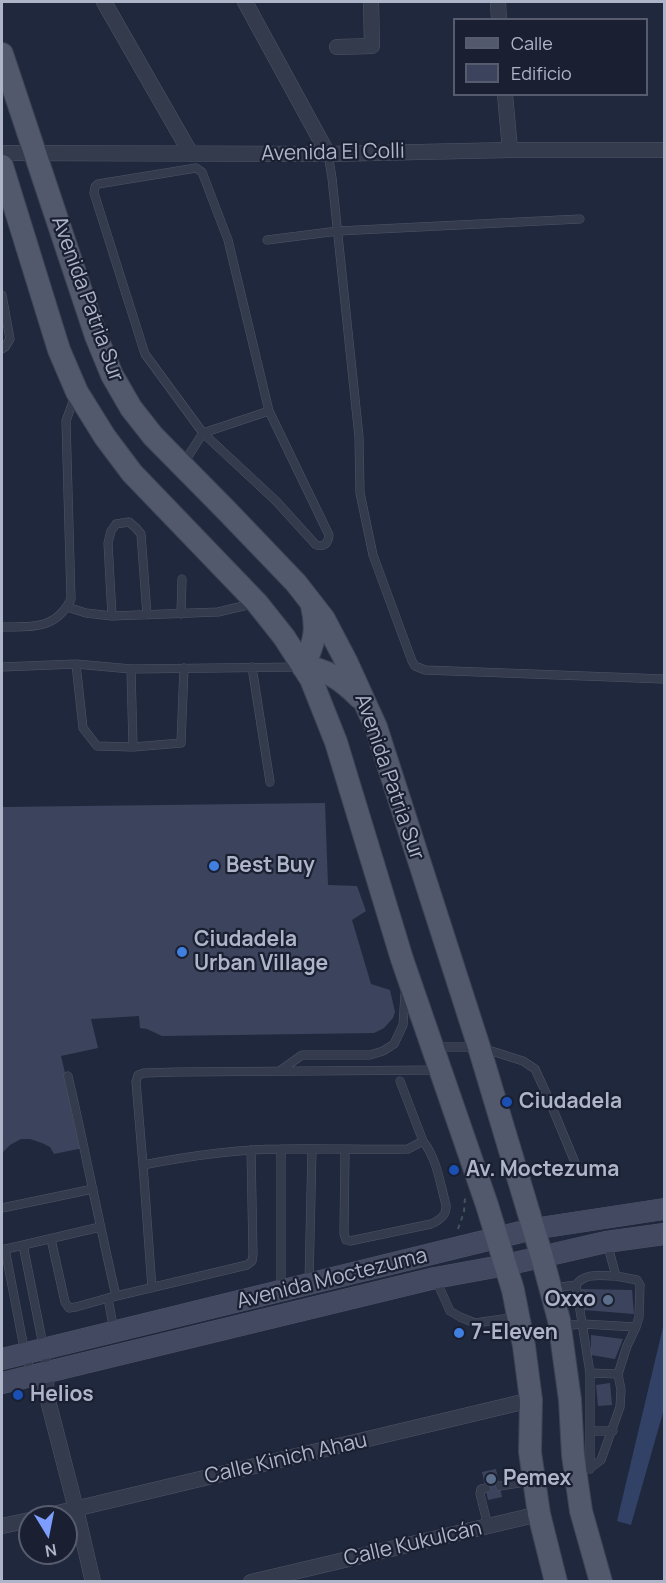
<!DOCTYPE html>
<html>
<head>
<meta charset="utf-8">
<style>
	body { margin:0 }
	#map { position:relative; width:666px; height:1583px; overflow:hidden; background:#20283d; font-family:Manrope,sans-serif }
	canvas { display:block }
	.frame { position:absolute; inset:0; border:3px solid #afb5c9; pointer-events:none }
	.legend { position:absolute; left:453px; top:18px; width:195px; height:78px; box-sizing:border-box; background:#1a2031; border:2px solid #565c6e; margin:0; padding:8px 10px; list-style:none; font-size:18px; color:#afb5c9 }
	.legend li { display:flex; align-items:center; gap:12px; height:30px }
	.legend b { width:30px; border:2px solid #565c6e }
	.north { position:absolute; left:18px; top:1505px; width:60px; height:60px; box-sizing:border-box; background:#1a2031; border:2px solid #565c6e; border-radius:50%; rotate:170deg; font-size:16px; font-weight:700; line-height:24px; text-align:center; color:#afb5c9 }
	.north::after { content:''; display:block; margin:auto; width:21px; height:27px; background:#7e9eff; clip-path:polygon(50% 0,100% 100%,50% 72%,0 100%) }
</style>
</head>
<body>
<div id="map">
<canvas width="666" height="1583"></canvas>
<div class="frame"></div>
<ul class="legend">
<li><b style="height:8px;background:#52596d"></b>Calle</li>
<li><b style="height:16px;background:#3c445d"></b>Edificio</li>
</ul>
<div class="north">N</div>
</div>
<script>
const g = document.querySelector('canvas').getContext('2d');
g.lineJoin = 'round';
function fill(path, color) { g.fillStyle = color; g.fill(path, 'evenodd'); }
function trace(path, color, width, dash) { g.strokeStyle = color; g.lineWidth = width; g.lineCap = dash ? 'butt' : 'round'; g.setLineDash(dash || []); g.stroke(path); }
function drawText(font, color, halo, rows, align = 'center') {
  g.font = font + ' Manrope,sans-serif'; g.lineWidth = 4.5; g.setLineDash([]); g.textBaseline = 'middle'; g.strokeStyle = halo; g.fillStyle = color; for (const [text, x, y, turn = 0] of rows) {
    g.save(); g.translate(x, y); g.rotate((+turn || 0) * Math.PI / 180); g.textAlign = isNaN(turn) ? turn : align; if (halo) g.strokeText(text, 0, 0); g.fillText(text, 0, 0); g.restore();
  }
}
fill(new Path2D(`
	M664,1323V1409L631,1525L617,1521Z`), '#324166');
fill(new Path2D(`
	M325,803L328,885L357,886L366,911L352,920L371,984L390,990L395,1012L393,1018L384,1028L374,1033L162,1036L147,1029L140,1028L139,1016L91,1019L98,1048L61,1056L83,1148L54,1154L50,1147L42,1143L30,1139H21L10,1145L2,1153V807Z
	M581,1289L632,1290L634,1314L584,1310Z
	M591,1335L623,1339L615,1359L591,1355Z
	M610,1383L612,1405L598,1406L596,1385Z
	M496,1469L502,1497L488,1500L482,1472Z`), '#3c445d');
const lane = new Path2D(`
	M328,154L332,178L359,437L360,493L373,555L412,661L415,666L425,670L664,679
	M196,168L202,172L228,240L269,411L329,535C328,544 324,547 316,545L276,501L203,433L145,354L94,193L95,187L98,184Z
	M267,240L338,231L580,219
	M2,295L10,339L5,347L2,349
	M183,464L203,433L269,411
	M67,607L86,613L112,616
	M181,614L182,579
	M147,615L141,534L136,528L129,522L116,524L111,531L108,543L112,616L218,612L252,604
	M2,627C31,627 56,630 71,599L66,421L75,396
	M76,664L83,728L97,746L133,747L181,743L184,668
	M2,667L76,664L131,669
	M252,667L270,782
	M133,747L131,669L300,667
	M436,1047H479L523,1061L535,1069L547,1095L579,1172
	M281,1070L302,1055H370L383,1051L394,1044L403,1025L405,994
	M68,1076C85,1149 99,1223 116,1296
	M281,1149V1290
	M345,1150L344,1234L346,1240L350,1241L431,1224C440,1220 447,1215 446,1205C440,1183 437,1159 423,1141
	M143,1165C189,1156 235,1149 282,1149C324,1148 366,1150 408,1149L423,1141L400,1081
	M2,1208L93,1189
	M51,1239L65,1302L69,1308L76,1307L108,1298L247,1265L252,1261L253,1254L251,1150
	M23,1245L48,1370
	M5,1249L25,1353L31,1374
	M2,1250L100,1227
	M436,1280L450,1311L460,1317L475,1323L517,1317
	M309,1283L312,1149
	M152,1288L143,1165L136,1082L138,1075L144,1073L178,1072L438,1070
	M553,1288L576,1285
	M108,1298L114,1331
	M561,1326L583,1324L636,1327
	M590,1373L618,1374
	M590,1431H613
	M589,1469L601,1460L620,1407L621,1390L618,1374L627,1346L636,1327L639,1317L640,1285L637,1280L616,1276
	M590,1469V1373L576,1285C585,1272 602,1276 616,1276L607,1243
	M500,1486L531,1481
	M486,1488L481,1489L480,1494L488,1526`);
const street = new Path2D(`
	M104,2L191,154
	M245,2L328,154
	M498,2L499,20
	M337,47L372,46L371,2
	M505,94L510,150
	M2,153L328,154L510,150H664
	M48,1372L45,1389L76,1509L93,1582
	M41,1517L531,1400
	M2,1526L30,1520
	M251,1582L539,1514`);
const secondary = new Path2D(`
	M2,1359L533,1229L664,1209
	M2,1383L435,1278L506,1265L606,1242L664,1234`);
const primary = new Path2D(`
	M2,54L96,336L112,375L131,408L153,436L226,510L296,583L324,619L346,661L376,727L479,1047L542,1257L559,1320L570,1400L573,1455L581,1511L601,1582
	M2,166L59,350L77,392L105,437L132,473L257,603L284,637L311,679L336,742L402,959L487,1205L513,1290L524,1346L531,1400L530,1452L539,1514L556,1582
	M312,606C318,631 314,644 303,667C326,668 343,681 359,697`);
trace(lane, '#4f5567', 9);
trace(street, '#4f5567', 16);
trace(secondary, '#4f5567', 22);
trace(primary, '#3d4456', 24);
trace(new Path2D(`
	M458,1229L464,1212L465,1197`), '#40545b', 2, [4.5, 4.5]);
trace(lane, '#343b4d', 8);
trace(street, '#343b4d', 15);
trace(secondary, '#424960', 21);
trace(primary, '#52596d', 22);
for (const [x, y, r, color] of [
	[214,866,6,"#3f7fe0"],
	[182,952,6,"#3f7fe0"],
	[507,1102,6,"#1a4fb4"],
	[454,1170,6,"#1a4fb4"],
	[608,1300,6,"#5c6f8a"],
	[459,1333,6,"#3f7fe0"],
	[18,1395,6,"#1a4fb4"],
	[491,1479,6,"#5c6f8a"]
]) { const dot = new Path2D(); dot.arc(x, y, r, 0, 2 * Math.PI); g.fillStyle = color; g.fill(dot); trace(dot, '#1a2031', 2); }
drawText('21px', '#afb5c9', '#1a2031', [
	["Avenida El Colli",333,153,-1],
	["Avenida Patria Sur",87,299,70],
	["Avenida Patria Sur",389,777,71],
	["Avenida Moctezuma",332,1279,-14],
	["Calle Kinich Ahau",286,1459,-13],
	["Calle Kukulcán",413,1544,-13]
]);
drawText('bold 21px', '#afb5c9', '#1a2031', [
	["Best Buy",226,866],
	["Ciudadela",194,940],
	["Urban Village",194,964],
	["Ciudadela",519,1102],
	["Av. Moctezuma",466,1170],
	["Oxxo",596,1300,"right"],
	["7-Eleven",471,1333],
	["Helios",30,1395],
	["Pemex",503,1479]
], 'left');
</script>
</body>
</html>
